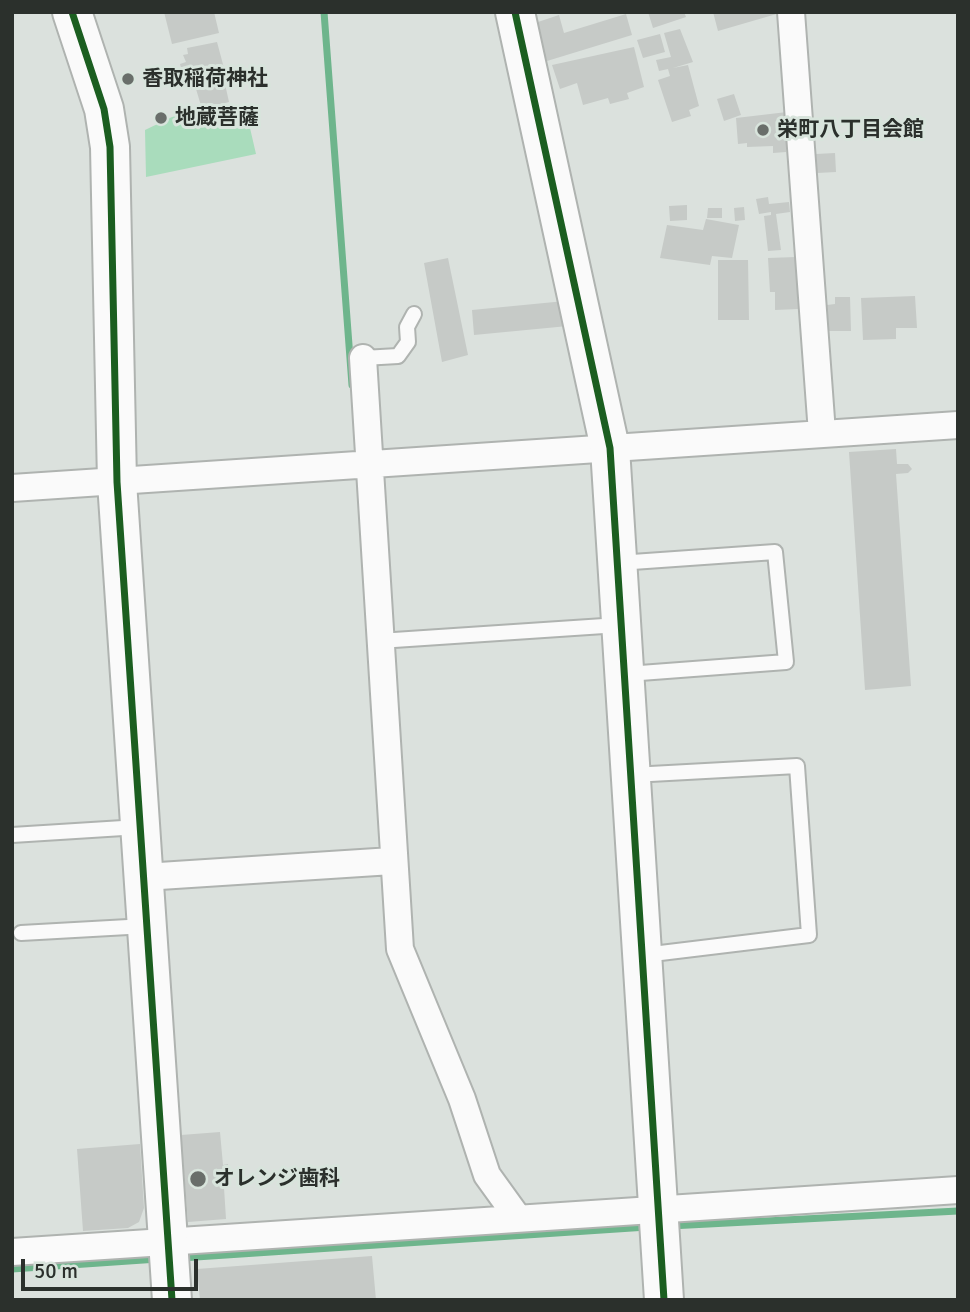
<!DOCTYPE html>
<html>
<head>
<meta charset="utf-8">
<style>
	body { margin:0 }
	#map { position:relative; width:970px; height:1312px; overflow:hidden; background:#dbe1dd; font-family:Signika,sans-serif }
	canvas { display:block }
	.frame { position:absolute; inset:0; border:14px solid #2b302c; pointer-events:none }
	.scale { position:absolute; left:21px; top:1259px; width:177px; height:32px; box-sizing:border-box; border:4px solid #2b302c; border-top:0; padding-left:9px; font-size:21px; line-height:24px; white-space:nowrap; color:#2b302c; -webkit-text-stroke:5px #d8e4dc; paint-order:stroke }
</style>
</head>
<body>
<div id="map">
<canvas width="970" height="1312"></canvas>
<div class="frame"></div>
<div class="scale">50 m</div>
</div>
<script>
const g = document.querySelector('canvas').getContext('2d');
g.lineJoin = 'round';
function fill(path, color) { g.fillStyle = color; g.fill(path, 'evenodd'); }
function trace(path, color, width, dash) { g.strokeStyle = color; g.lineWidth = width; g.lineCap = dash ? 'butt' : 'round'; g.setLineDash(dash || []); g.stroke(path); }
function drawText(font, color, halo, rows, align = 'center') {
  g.font = font + ' Signika,"Noto Sans JP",sans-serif'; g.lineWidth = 6; g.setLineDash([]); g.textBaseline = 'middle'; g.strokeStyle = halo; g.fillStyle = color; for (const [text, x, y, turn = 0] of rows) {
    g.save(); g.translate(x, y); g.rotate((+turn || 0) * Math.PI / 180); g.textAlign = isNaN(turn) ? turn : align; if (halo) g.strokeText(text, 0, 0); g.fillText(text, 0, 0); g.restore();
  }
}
fill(new Path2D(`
	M198,111L203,126L247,115L256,154L146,177L145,130L172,117Z`), '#a9dcbc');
trace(new Path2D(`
	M324,12L352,385
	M670,1226L958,1211
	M181,1258L647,1227
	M12,1269L158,1259`), '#6eb58c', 7);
fill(new Path2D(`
	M164,12H214L219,33L172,44Z
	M648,12H684L686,17L653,28Z
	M713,12H780V13L718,31Z
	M626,14L632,35L547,61L535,23L559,15L564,33Z
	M680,29L693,62L673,68L688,65L699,106L689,110L691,116L672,122L658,80L670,76L668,69L659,71L656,60L671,57L664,33Z
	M660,34L665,52L643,58L637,40Z
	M217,42L228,83L225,84L229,102L202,109L196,89L191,90L190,81L185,83L180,64L186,62L183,55L188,54L187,48Z
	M634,47L644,87L627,93L629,99L610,104L608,98L583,105L577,83L560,89L552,65Z
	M734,94L741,115L724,121L717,99Z
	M787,112L786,152L773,153V146L747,147V143L738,144L736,118Z
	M835,153L836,172L817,173L816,154Z
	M768,197L769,204L789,202L790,212L776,214L781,250L768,251L764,216L771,215V212L759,214L756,199Z
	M687,205V220L670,221L669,206Z
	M744,207L745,220L735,221L734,208Z
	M708,208H722V218H707Z
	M706,219L739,225L732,258L712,256L710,265L660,258L667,225L703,230Z
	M796,257L798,309L775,310V292H770L768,258Z
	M448,258L468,355L442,362L424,263Z
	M718,260H748L749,320H718Z
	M915,296L917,328H896V339L863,340L861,298Z
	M835,297H850L851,331H828L827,305L835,304Z
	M565,301L568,326L474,335L472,310Z
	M896,449L897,464H908L912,469L908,473L896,474L911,686L865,690L849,452Z
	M220,1132L223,1165L228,1164L230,1187L224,1188L226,1219L188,1222L181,1135Z
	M140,1144L144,1208L139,1222L128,1228L83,1231L77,1149Z
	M372,1256L376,1300H200L197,1269Z`), '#c6cac7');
const lane = new Path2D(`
	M363,358L398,356L408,342L407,327L414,314
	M618,563L775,552L786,662L627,674
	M379,641L619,625
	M632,775L797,766L809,935L644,955
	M12,835L139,827
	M21,933L146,926`);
const street = new Path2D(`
	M791,12L822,433
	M363,358L400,949L462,1099L487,1175L518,1218
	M12,488L958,425
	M144,877L392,861
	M12,1252L958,1190`);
const secondary = new Path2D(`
	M72,12L104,109L110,147L117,482L172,1300
	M515,12L610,448L664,1300`);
trace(lane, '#afb3b0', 18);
trace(street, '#afb3b0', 30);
trace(secondary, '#afb3b0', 42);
trace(lane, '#fafafa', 14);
trace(street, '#fafafa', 26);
trace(secondary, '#fafafa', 38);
trace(new Path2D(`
	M72,12L104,109L110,147L117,482L172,1300
	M515,12L610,448L664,1300`), '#1b5e20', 7);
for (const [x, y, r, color] of [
	[128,79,7,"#696e6a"],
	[161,118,7,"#696e6a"],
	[763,130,7,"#696e6a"],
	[198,1179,9,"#696e6a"]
]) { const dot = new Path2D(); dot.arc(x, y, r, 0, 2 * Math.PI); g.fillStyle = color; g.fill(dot); trace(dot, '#d8e4dc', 2.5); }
drawText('bold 21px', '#2b302c', '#d8e4dc', [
	["香取稲荷神社",142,79],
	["地蔵菩薩",175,118],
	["栄町八丁目会館",777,130],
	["オレンジ歯科",214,1179]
], 'left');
</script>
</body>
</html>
